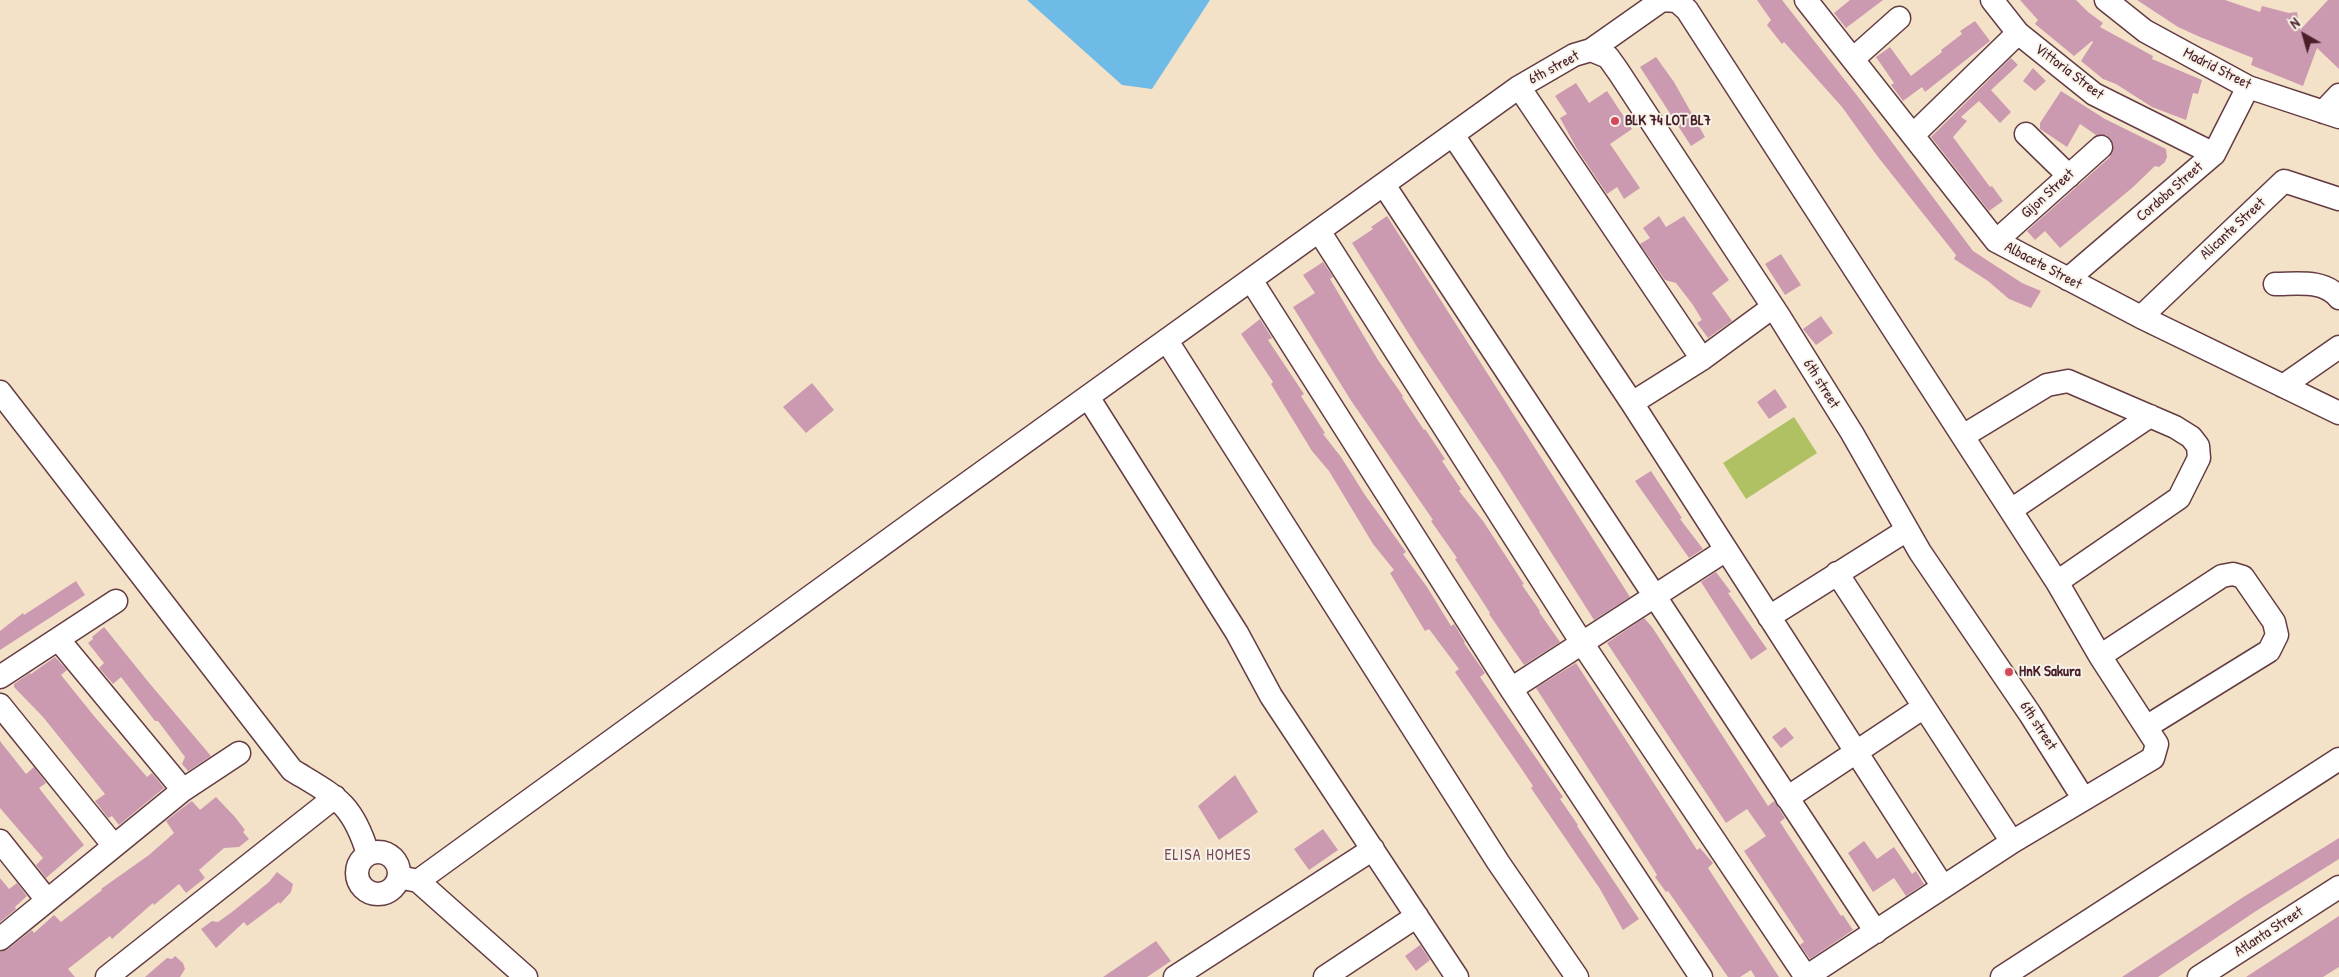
<!DOCTYPE html>
<html>
<head>
<meta charset="utf-8">
<style>
	body { margin:0 }
	#map { position:relative; width:2339px; height:977px; overflow:hidden; background:#f4e2c8; font-family:"Patrick Hand",sans-serif }
	canvas { display:block }
	.north { position:absolute; left:2279px; top:10px; width:50px; height:50px; -webkit-text-stroke:4px #f7f3e8; paint-order:stroke; rotate:322deg; font-size:14px; font-weight:700; line-height:20px; text-align:center; color:#4a1f2b }
	.north::after { content:''; display:block; margin:auto; width:18px; height:22px; background:#4a1f2b; clip-path:polygon(50% 0,100% 100%,50% 72%,0 100%) }
</style>
</head>
<body>
<div id="map">
<canvas width="2339" height="977"></canvas>
<div class="north">N</div>
</div>
<script>
const g = document.querySelector('canvas').getContext('2d');
g.lineJoin = 'round';
function fill(path, color) { g.fillStyle = color; g.fill(path, 'evenodd'); }
function trace(path, color, width, dash) { g.strokeStyle = color; g.lineWidth = width; g.lineCap = dash ? 'butt' : 'round'; g.setLineDash(dash || []); g.stroke(path); }
function drawText(font, color, halo, rows, align = 'center') {
  g.font = font + ' "Patrick Hand",sans-serif'; g.lineWidth = 4; g.setLineDash([]); g.textBaseline = 'middle'; g.strokeStyle = halo; g.fillStyle = color; for (const [text, x, y, turn = 0] of rows) {
    g.save(); g.translate(x, y); g.rotate((+turn || 0) * Math.PI / 180); g.textAlign = isNaN(turn) ? turn : align; if (halo) g.strokeText(text, 0, 0); g.fillText(text, 0, 0); g.restore();
  }
}
fill(new Path2D(`
	M1794,417L1817,453L1746,499L1723,463Z`), '#b0c164');
fill(new Path2D(`
	M1027,0H1210L1152,89L1122,85Z`), '#6ebbe8');
fill(new Path2D(`
	M1757,0H1782L1859,98L1973,251L2022,283L2041,291L2031,308L2009,299L1988,281L1954,259L1956,255L1878,157L1842,107L1784,42L1782,44L1767,25L1771,20Z
	M1850,0H1883L1846,28L1834,13Z
	M2020,0H2076L2088,12L2103,23L2100,27L2153,56L2152,59L2202,80L2198,94L2193,93L2186,120L2152,107L2116,84L2103,79L2081,61L2093,42L2092,41L2074,56L2035,24L2038,20Z
	M2137,0H2225L2260,12L2262,6L2289,13L2297,12L2300,30L2328,0H2339V69L2317,48L2303,86L2251,65L2253,58L2200,37L2178,27Z
	M1975,21L1990,41L1925,92L1922,87L1903,101L1891,85L1894,83L1876,57L1890,47L1911,76L1942,52L1941,50L1962,34L1960,31Z
	M1656,57L1674,82L1705,137L1691,146L1640,67Z
	M2011,58L2018,65L1991,90L2011,112L2000,123L1979,101L1961,117L1967,121L1953,137L1990,187L1992,186L2003,201L1989,211L1931,137Z
	M2033,68L2046,81L2035,91L2023,81Z
	M1576,83L1589,103L1607,91L1632,129L1610,144L1640,188L1624,199L1617,187L1607,194L1577,149L1560,118L1567,114L1555,96Z
	M2061,91L2105,119L2166,149L2167,157L2165,162L2159,167L2155,166L2132,188L2060,248L2045,231L2035,240L2027,231L2110,157L2114,145L2111,139L2106,135H2096L2080,124L2067,147L2040,129V123Z
	M1387,216L1630,597L1594,620L1497,467L1417,347L1352,243L1373,229L1371,227Z
	M1659,216L1666,227L1684,216L1729,280L1712,293L1732,321L1708,338L1697,323L1702,320L1693,305L1676,283L1665,280L1640,244L1650,238L1643,228Z
	M1781,254L1801,285L1785,295L1765,264Z
	M1323,262L1333,277L1330,279L1378,360L1403,396L1402,397L1424,430L1425,429L1445,459L1442,461L1461,489L1459,491L1483,521L1524,584L1522,585L1540,611L1539,612L1560,642L1524,665L1489,614L1490,613L1455,559L1457,558L1431,521L1433,520L1350,399L1293,307L1315,293L1303,275Z
	M1821,316L1833,333L1816,345L1803,329Z
	M1260,319L1272,338L1268,340L1304,394L1301,396L1325,433L1323,434L1341,457L1365,495L1406,552L1403,554L1427,587L1451,626L1454,624L1465,642L1464,643L1485,673L1480,677L1563,797L1560,799L1578,825L1577,826L1639,919L1623,930L1600,889L1531,788L1533,786L1523,771L1455,672L1459,669L1429,629L1425,631L1390,573L1394,570L1373,544L1329,471L1312,451L1271,384L1273,382L1241,334Z
	M812,383L834,410L806,433L783,407Z
	M1775,389L1787,407L1769,419L1757,402Z
	M1651,471L1682,518L1680,519L1703,549L1689,558L1635,481Z
	M1716,572L1731,592L1728,593L1767,649L1751,660L1701,582Z
	M76,581L85,595L0,650V631L23,613L24,615Z
	M1644,618L1652,627L1768,806L1774,801L1785,818L1780,822L1841,916L1843,915L1853,930L1810,959L1800,945L1804,942L1744,851L1766,836L1747,809L1726,823L1607,643Z
	M104,627L150,684L211,756L188,771L182,764L185,757L158,721H155L121,677L113,684L99,668L104,663L88,643L93,639L92,637Z
	M55,657L67,670L61,675L94,716L147,777L152,773L164,788L119,825L112,816L108,818L95,801L105,794L43,717L14,687V684L30,673L31,674Z
	M1576,663L1697,850L1700,848L1713,863L1708,868L1779,977H1755L1751,970L1740,977H1728L1668,891L1666,892L1655,877L1657,875L1647,859L1536,688Z
	M1785,727L1794,738L1781,748L1772,737Z
	M0,741L26,774L34,767L46,783L39,788L84,845L46,878L36,865L43,858L0,808Z
	M1235,775L1258,812L1219,840L1198,806Z
	M216,797L235,817L245,830L243,832L249,839L239,847L224,848L199,870L205,878L186,893L179,884L154,905L153,903L112,939L110,936L68,969L75,977H0V952L8,949L32,930L34,933L54,915L61,922L102,890L101,889L149,855L174,833L166,821L181,809L192,801L200,810Z
	M1323,829L1338,850L1309,870L1294,849Z
	M2339,838V859L2256,911L2158,977H2122L2245,896Z
	M1864,841L1877,859L1894,847L1912,874L1916,871L1924,884L1906,896L1894,878L1873,892L1848,853Z
	M277,872L293,884L291,892L280,904L279,902L247,926L244,922L216,948L201,929L212,921L218,922L232,912L269,882Z
	M0,878L9,889L17,883L27,896L15,907L16,909L0,922Z
	M2339,916V967L2323,977H2246Z
	M1156,941L1171,961L1147,977H1103Z
	M1420,945L1430,960L1416,971L1405,956Z
	M175,956L183,963L185,969L180,977H145L167,958L172,959Z`), '#cb9ab0');
const minor = new Path2D(`
	M1806,0L1996,241L2141,317L2339,413
	M1992,0L2018,33L2094,94L2214,154
	M2106,0L2145,31L2248,87L2339,117
	M1591,50L1662,0L1677,1L1687,10L2057,582L2100,656L2157,744L2153,758L2012,842L1806,977
	M1853,59L1899,18
	M1519,87L1702,359
	M2323,112L2339,95
	M2026,134L2069,176
	M1453,135L1632,403L1943,887
	M1913,135L2018,33
	M1384,185L1876,932
	M1319,231L1582,643L1806,977
	M1996,241L2101,147
	M2068,279L2214,154L2248,87
	M1251,280L1511,689L1701,977
	M2275,284C2297,284 2324,279 2339,298
	M2141,317L2284,181L2339,199
	M1167,341L1498,862L1577,977
	M2283,386L2339,347
	M0,392L292,770C336,797 352,802 368,854
	M1088,397L1237,633L1271,696L1457,977
	M1632,403L1702,359L1773,307
	M1963,436L2047,385L2068,381L2175,427L2191,437L2198,446L2199,458L2179,498L2057,582
	M2011,510L2150,416
	M1837,573L2012,842
	M1769,617L1907,530
	M58,639L183,790
	M2100,656L2222,576L2233,574L2243,577L2274,622L2277,635L2269,651L2146,727
	M0,677L116,601
	M1511,689L1726,550
	M0,705L114,846
	M1787,798L1924,707
	M0,841L47,900
	M357 873a21 21 0 1 1 42 0a21 21 0 1 1-42 0Z
	M399,877L418,881L526,977
	M418,881C783,614 1152,351 1519,87L1574,55L1591,50L1608,57L1618,71L1779,316L1852,433L1920,552L2030,714L2083,798
	M0,939L183,790L239,753
	M107,977L335,797
	M1175,977L1373,849
	M1325,977L1417,916
	M2002,977L2339,759
	M2199,977L2339,887`);
trace(minor, '#643c43', 25);
trace(minor, '#fff', 22);
for (const [x, y, r, color] of [
	[1615,121,5,"#d1495b"],
	[2009,672,5,"#d1495b"]
]) { const dot = new Path2D(); dot.arc(x, y, r, 0, 2 * Math.PI); g.fillStyle = color; g.fill(dot); trace(dot, '#f7f3e8', 2); }
drawText('15px', '#4a1f2b', '#f7f3e8', [
	["6th street",1554,68,-28],
	["Madrid Street",2217,69,27],
	["Vittoria Street",2069,72,37],
	["Cordoba Street",2170,192,-41],
	["Gijon Street",2048,194,-42],
	["Alicante Street",2233,229,-43],
	["Albacete Street",2043,266,28],
	["6th street",1821,384,58],
	["6th street",2038,726,57],
	["Atlanta Street",2269,932,-33]
]);
drawText('bold 15px', '#4a1f2b', '#f7f3e8', [
	["BLK 74 LOT BL7",1625,121],
	["HnK Sakura",2019,672]
], 'left');
g.letterSpacing = '1px';
drawText('16px', '#774a5a', '#f7f3e8', [
	["ELISA HOMES",1208,856]
]);
g.letterSpacing = '0px';
</script>
</body>
</html>
